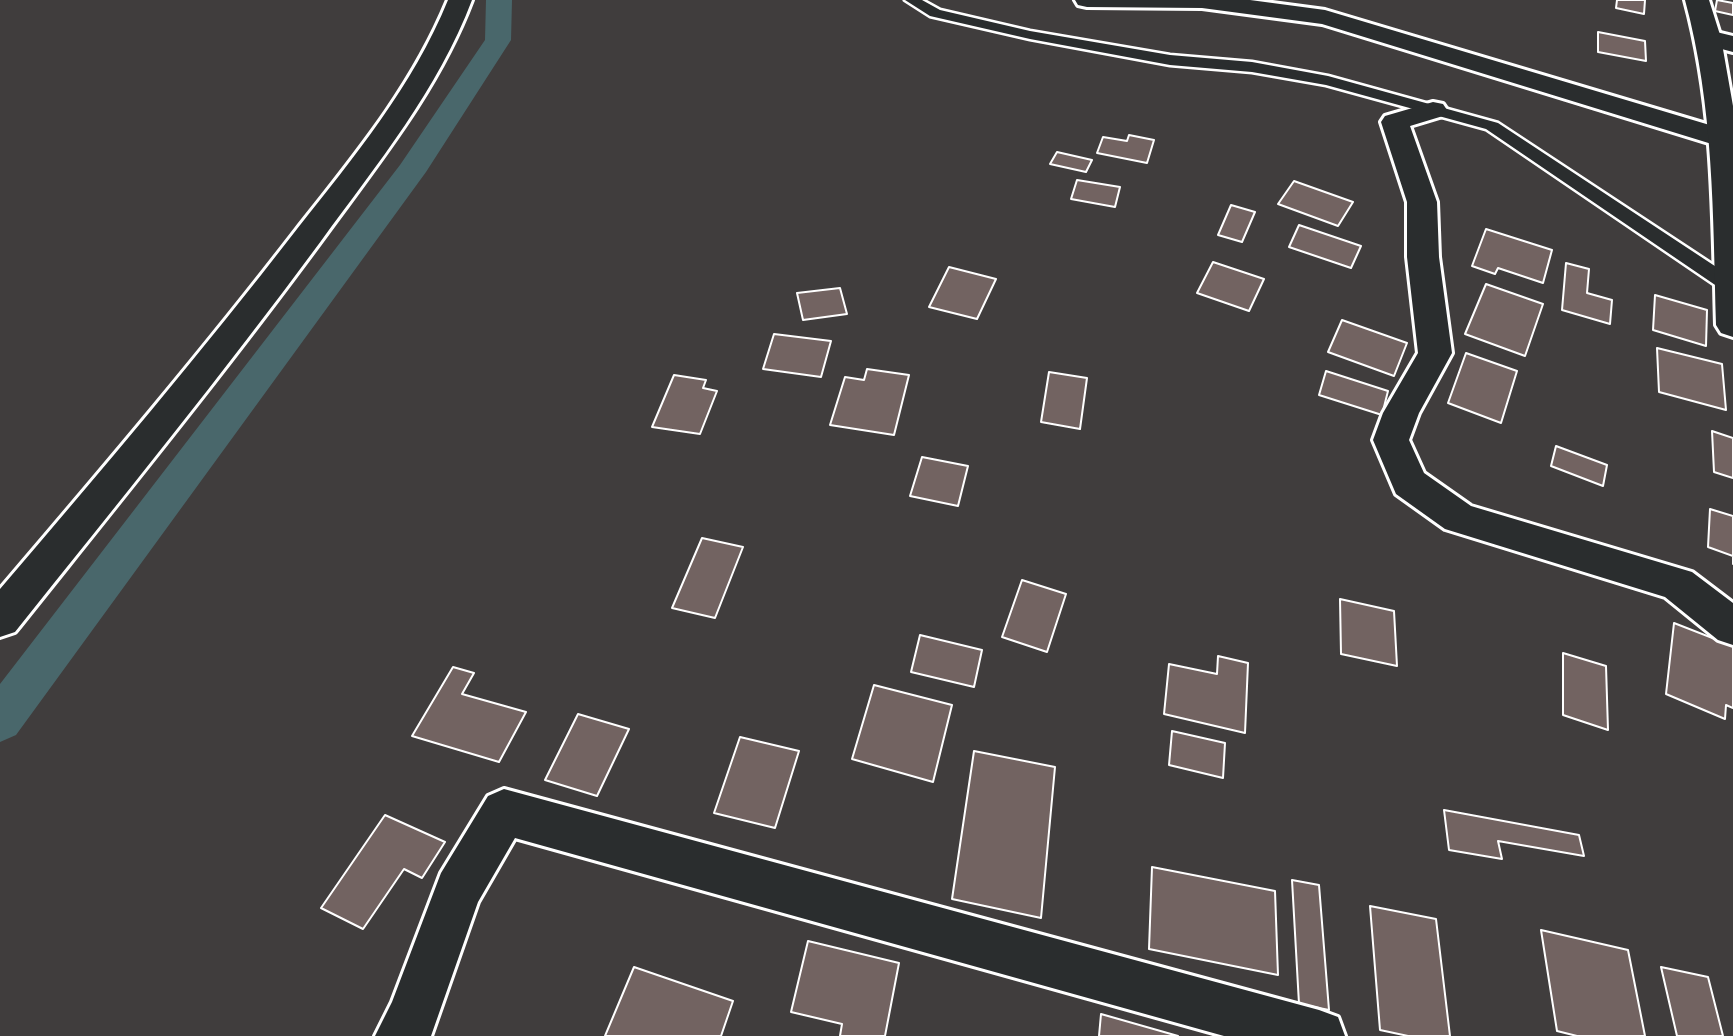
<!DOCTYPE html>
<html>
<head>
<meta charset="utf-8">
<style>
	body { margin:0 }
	canvas { display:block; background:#403d3d }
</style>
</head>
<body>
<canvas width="1733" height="1036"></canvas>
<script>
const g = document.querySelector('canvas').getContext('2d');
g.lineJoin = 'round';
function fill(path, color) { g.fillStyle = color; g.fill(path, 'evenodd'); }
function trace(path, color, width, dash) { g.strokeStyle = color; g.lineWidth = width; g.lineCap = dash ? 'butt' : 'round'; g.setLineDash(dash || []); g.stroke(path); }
fill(new Path2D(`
	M486,0H512L511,40L426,172L16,735L0,742V684L400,165L485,40Z`), '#49676b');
const building = new Path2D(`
	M1617,0H1645L1644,14L1616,8Z
	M1717,0L1733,3V15L1715,11Z
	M1598,32L1645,41L1646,61L1598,52Z
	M1129,135L1154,140L1147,163L1097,153L1103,137L1127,141Z
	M1057,152L1092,160L1086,172L1050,164Z
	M1077,180L1120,187L1115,207L1071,199Z
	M1294,181L1353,202L1338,226L1278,204Z
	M1231,205L1255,212L1242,242L1218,235Z
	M1299,225L1361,246L1351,268L1289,247Z
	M1486,229L1552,250L1543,283L1498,268L1495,274L1472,266Z
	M1213,262L1264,279L1249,311L1197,293Z
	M1566,263L1589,269L1587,293L1612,300L1610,324L1562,310Z
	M949,267L996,279L977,319L929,307Z
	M1486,284L1543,304L1525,356L1465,334Z
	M840,288L847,314L803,320L797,293Z
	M1655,295L1707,310L1706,346L1653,330Z
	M1342,320L1407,343L1394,376L1328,352Z
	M774,334L831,341L821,377L763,369Z
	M1657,348L1722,364L1726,410L1659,392Z
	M1466,353L1517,371L1501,423L1448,403Z
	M867,369L909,375L894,435L830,425L845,377L864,380Z
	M1326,371L1388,391L1382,415L1319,395Z
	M1049,372L1087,378L1080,429L1041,422Z
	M674,375L706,380L703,388L717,391L700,434L652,427Z
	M1712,431L1733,438V478L1714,472Z
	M1556,446L1607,465L1603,486L1551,466Z
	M922,457L968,466L958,506L910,496Z
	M1710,509L1733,516V564V556L1708,547Z
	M702,538L743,547L715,618L672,608Z
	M1022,580L1066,594L1047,652L1002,637Z
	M1340,599L1394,611L1397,666L1341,654Z
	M1674,623L1733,646V708L1726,705L1725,719L1666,694Z
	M920,635L982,650L974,687L911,672Z
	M1563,653L1606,666L1608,730L1563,715Z
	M1218,656L1248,663L1245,733L1164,714L1169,664L1217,674Z
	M453,667L474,673L462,694L526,712L499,762L412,736Z
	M874,685L952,705L933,782L852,759Z
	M578,714L629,729L597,796L545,780Z
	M1172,731L1225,743L1223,778L1169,765Z
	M740,737L799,751L775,828L714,813Z
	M974,751L1055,767L1041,918L952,899Z
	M1444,810L1579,835L1584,856L1498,841L1502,859L1449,850Z
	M385,815L445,842L422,878L404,869L363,929L321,908Z
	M1152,867L1275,891L1278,975L1149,949Z
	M1292,880L1319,885L1329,1010L1299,1004Z
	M1370,906L1436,919L1450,1036H1408L1380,1030Z
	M1541,930L1628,950L1645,1036H1577L1557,1031Z
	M808,941L899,963L885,1036H840L842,1024L791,1012Z
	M634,967L733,1001L721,1036H605Z
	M1661,967L1708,977L1723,1036H1677Z
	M1101,1014L1178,1036H1099Z`);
fill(building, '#726361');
trace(building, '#fff', 2);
const service = new Path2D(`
	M905,0H922L940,10L1030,31L1170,55L1252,62L1328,76L1498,123L1733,278V292L1724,291L1486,129L1326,85L1252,72L1170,65L1030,39L930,16Z`);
const minor = new Path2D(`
	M448,0H472C438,90 377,164 321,241C223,374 118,503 15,632L0,637V589C101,471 202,352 297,229C354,157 413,86 448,0Z
	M1075,0H1250L1325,10L1733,132V145L1725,147L1715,145L1322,24L1202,8L1087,7L1078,5Z
	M1708,30L1733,36V52L1699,43L1695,38L1699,33Z
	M1433,102L1443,104L1447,110L1443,116L1410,126L1437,202L1439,257L1452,353L1419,413L1409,440L1424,473L1471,506L1692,572L1733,603V645L1718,640L1665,597L1445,529L1396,494L1373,440L1383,413L1418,353L1407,257V202L1381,122L1385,116Z
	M504,789L1319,1010L1338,1017L1345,1036H1224L515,838L478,902L431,1036H375L392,1002L441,873L488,796Z`);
const tertiary = new Path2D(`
	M1685,0H1709L1721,38L1733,106V337L1721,333L1716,325C1713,215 1714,107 1685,0Z`);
trace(service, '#fff', 5);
trace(minor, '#fff', 6);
trace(tertiary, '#fff', 6);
fill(service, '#2a2d2e');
fill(minor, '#2a2d2e');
fill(tertiary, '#2a2d2e');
</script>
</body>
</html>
